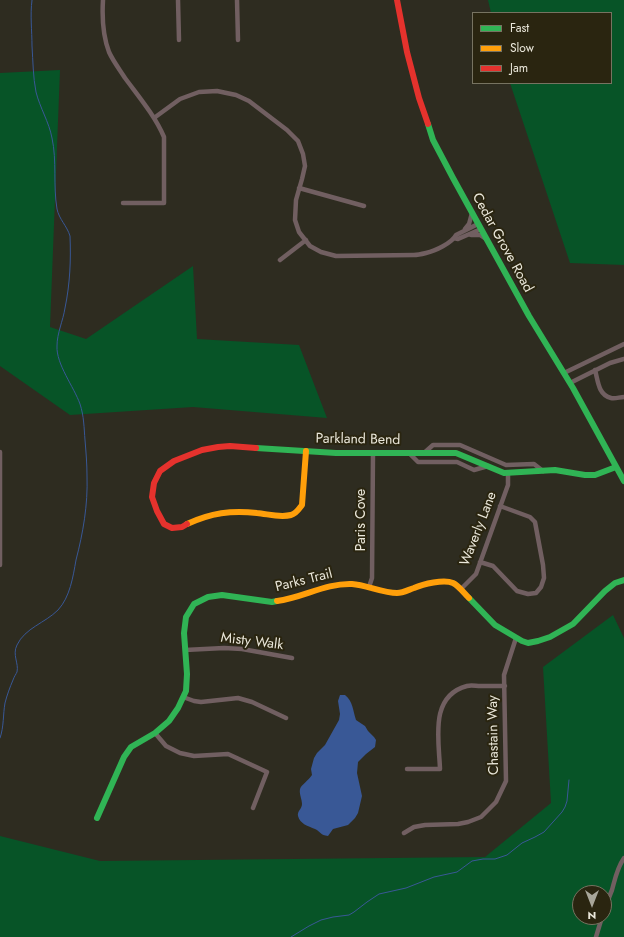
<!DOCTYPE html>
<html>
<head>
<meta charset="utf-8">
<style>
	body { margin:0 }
	#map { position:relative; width:624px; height:937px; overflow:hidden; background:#2e2c20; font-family:Jost,sans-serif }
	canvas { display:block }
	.legend { position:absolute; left:472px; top:12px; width:140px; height:72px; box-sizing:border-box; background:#2a2510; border:1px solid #777361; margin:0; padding:5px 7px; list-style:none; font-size:12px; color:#eae7da }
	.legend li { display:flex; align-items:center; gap:8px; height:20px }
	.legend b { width:20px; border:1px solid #777361 }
	.north { position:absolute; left:572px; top:885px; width:40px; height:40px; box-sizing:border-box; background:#2a2510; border:1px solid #777361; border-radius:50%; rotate:180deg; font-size:11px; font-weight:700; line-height:16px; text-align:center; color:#eae7da }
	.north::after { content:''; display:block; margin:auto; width:14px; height:18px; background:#a8a699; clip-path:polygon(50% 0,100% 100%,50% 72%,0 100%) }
</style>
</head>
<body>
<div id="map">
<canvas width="624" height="937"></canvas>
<ul class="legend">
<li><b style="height:5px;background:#30b455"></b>Fast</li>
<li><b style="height:5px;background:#ff9f0a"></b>Slow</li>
<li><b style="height:5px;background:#e5322d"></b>Jam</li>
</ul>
<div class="north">N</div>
</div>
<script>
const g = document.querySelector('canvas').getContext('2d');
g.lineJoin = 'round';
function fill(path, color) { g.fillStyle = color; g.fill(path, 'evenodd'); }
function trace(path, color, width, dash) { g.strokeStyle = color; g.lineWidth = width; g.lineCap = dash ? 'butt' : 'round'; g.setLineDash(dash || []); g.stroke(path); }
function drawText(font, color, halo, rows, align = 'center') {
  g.font = font + ' Jost,sans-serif'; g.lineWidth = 4; g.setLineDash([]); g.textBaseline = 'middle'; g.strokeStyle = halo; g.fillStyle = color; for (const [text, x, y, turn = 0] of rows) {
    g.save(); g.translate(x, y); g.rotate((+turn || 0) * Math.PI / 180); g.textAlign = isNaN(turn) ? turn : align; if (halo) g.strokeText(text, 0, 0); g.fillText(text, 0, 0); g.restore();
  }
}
fill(new Path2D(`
	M488,0H624V265L570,263L510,83H611V13H491Z
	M60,70L50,327L86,339L193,266L197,339L299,345L327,418L193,407L70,415L0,366V73Z
	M613,615L624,638V937H0V836L100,861L485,857L551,803L543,667ZM580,893H604V917H580Z`), '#075427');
fill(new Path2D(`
	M340,695H345C353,701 353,711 356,720L365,726L368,731L374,737L376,740L375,747L366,754L358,762L357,773L362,796L358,813L355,818L348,825L333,829L328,836C320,835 321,832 315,829C308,826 300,824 298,816C297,811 302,809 302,804C302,799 299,794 300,789C301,785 309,780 312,775L311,769L314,758L317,753L325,745L339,720L340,714L338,701Z`), '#395896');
trace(new Path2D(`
	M0,738C4,727 3,714 5,703C7,695 10,687 13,680C14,677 16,674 17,672C19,663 12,655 17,645C25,628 45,623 58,610C70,597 73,577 76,560C83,533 88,505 87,476C87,464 86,452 85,440C84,428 84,416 80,404C74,387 56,364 57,346C57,333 63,321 65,308C70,284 71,260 70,236C67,226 59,219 57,209C53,185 57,161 52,138C49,122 40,108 36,92C33,77 33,61 32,46C32,31 30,15 32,0
	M291,937L309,926L321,920L333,917L349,915L354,912L367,902L379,894L406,888L434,877L457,872L472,861L483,859H495L507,855L522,843L535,837L544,832L562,812L565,807L567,801L569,780`), '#395896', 1);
trace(new Path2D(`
	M103,0C102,16 103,36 109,52C113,61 120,70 125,78C139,97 155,116 164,137V203H123
	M178,0L179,40
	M237,0L238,40
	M154,118L180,99L199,92L217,91L236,95L249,101L287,130L298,141L303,154L305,166L302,179L296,200L295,220L299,232L310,246L321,252L336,256L414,255C418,255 422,254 426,253C435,251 452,243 456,235L478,224
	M299,188L364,206
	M465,229L469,224L472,213
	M471,235H480L486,239
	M454,238L458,239L481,229
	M280,260L306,240
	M595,370C598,380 598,395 611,398C615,399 620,397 624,397
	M564,373L624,344
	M570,383L610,363L624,359
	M0,452V565
	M409,453L418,462H457L474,470L488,466
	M424,453L433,445H460L506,465L534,464L543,471
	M480,562L493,566L517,591L528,594L536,593L541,587L544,578L543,565L535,522L530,517L500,506
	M369,587L372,578L373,453
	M461,589L476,574L508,485V473
	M185,650L224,648L242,649L292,658
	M183,697L194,701L201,702L238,698L252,702L286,718
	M155,733L166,746L180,753L194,756L228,754L267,772L253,808
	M407,769H440C439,740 429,696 467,686C471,685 476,686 480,686C488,686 496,686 505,686
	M404,833L414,827L425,825L458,824L468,822L481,817L496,802L506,781L504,675L516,638
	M604,911C607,904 609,897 612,890C615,879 617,868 624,858
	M596,937L602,917`), '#715f61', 4.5);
trace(new Path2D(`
	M428,124L433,140L453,178L529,316L573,388L624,481
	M256,448L336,453H456L504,473L555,470L585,475H595L616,467
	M469,598L495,625L522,641L528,643L538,641L550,637L573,624L605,591L615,583L624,580
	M97,818L124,757L131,747L155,733L169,721L178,708L186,691L187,674L184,633L186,617L194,604L208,597L222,595L272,602L277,601`), '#30b455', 6);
trace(new Path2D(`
	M187,524C211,513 231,510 257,513C268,514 280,518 291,515C296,514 299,509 302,505L306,451
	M277,601C303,598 325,583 352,584C366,585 383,593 397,593C403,593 408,590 414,588C423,584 444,579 453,583C459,586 464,593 469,598`), '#ff9f0a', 6);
trace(new Path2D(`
	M397,0L407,52L419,98L428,124
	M187,524L182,527L172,528L164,524L157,511L152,497L154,483L160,471L174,461L202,450L218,447L230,446L256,448`), '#e5322d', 6);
drawText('14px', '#eae7da', '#2a2510', [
	["Cedar Grove Road",502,243,61],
	["Parkland Bend",358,440,1],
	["Paris Cove",362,520,-90],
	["Waverly Lane",479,529,-69],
	["Parks Trail",304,581,-14],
	["Misty Walk",252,642,7],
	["Chastain Way",494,735,-91]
]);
</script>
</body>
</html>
